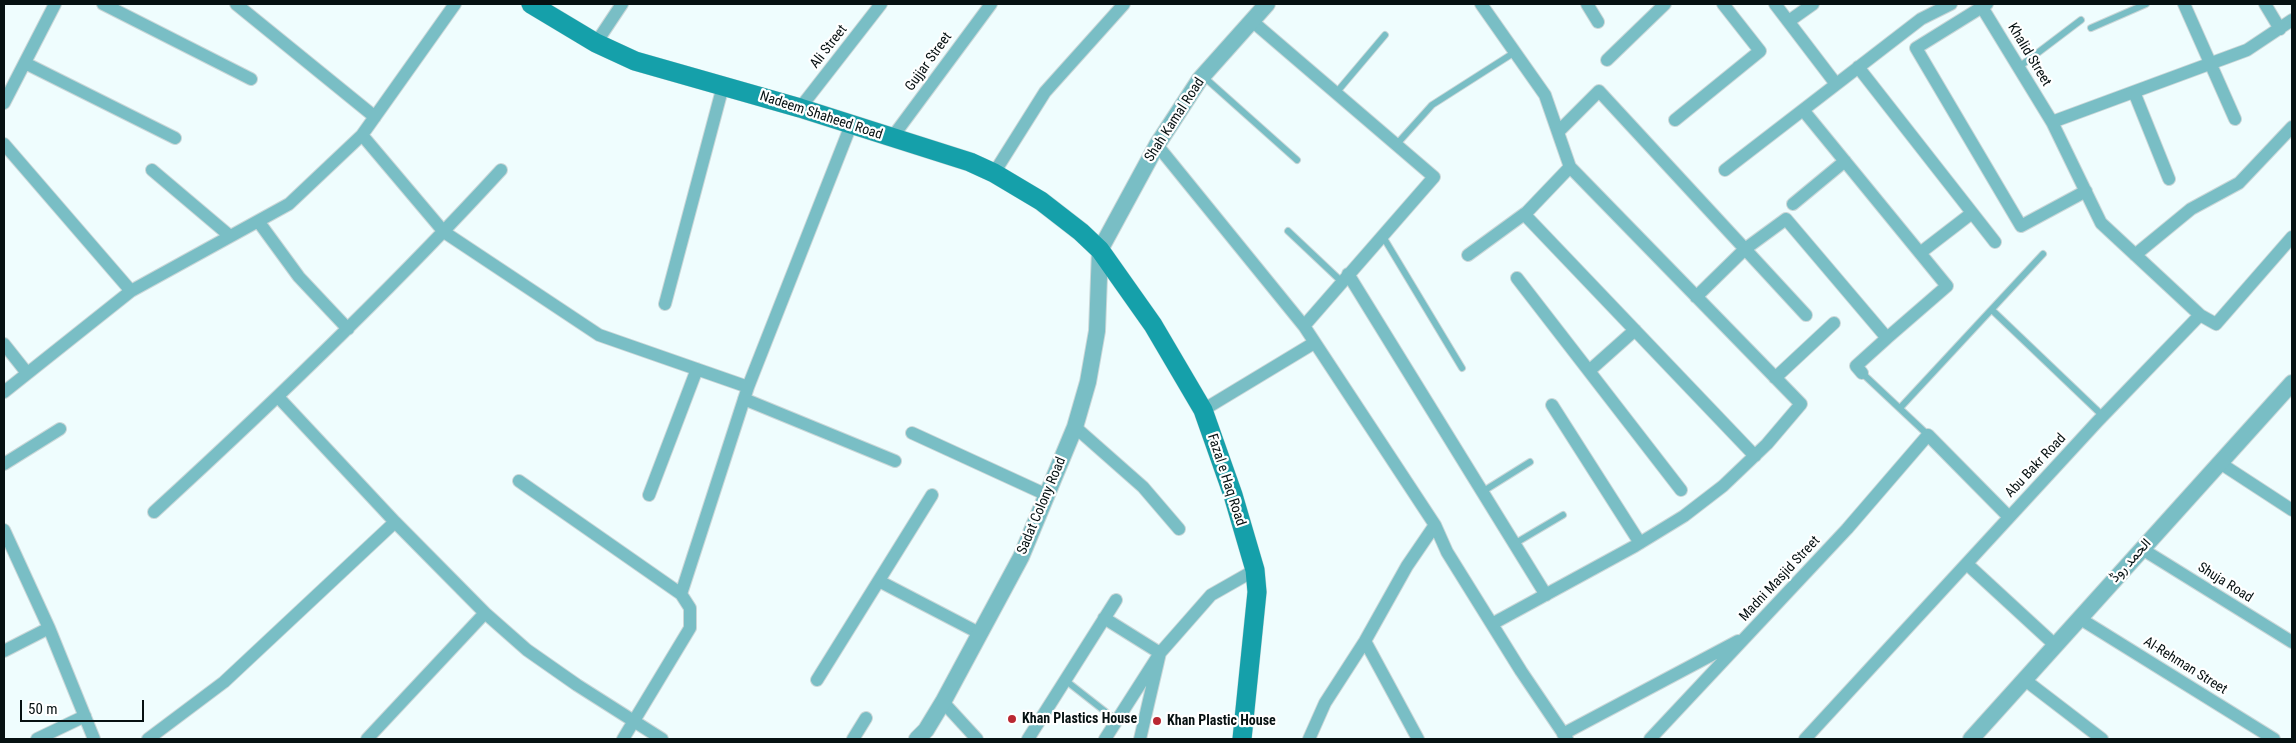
<!DOCTYPE html>
<html>
<head>
<meta charset="utf-8">
<style>
	body { margin:0 }
	#map { position:relative; width:2296px; height:743px; overflow:hidden; background:#effdfe; font-family:"Roboto Condensed",sans-serif }
	canvas { display:block }
	.frame { position:absolute; inset:0; border:5px solid #061112; pointer-events:none }
	.scale { position:absolute; left:20px; top:700px; width:124px; height:22px; box-sizing:border-box; border:2px solid #061112; border-top:0; padding-left:6px; font-size:15px; line-height:18px; white-space:nowrap; color:#061112; -webkit-text-stroke:4px #fff; paint-order:stroke }
</style>
</head>
<body>
<div id="map">
<canvas width="2296" height="743"></canvas>
<div class="frame"></div>
<div class="scale">50 m</div>
</div>
<script>
const g = document.querySelector('canvas').getContext('2d');
g.lineJoin = 'round';
function trace(path, color, width, dash) { g.strokeStyle = color; g.lineWidth = width; g.lineCap = dash ? 'butt' : 'round'; g.setLineDash(dash || []); g.stroke(path); }
function drawText(font, color, halo, rows, align = 'center') {
  g.font = font + ' "Roboto Condensed",Vazirmatn,sans-serif'; g.lineWidth = 4.5; g.setLineDash([]); g.textBaseline = 'middle'; g.strokeStyle = halo; g.fillStyle = color; for (const [text, x, y, turn = 0] of rows) {
    g.save(); g.translate(x, y); g.rotate((+turn || 0) * Math.PI / 180); g.textAlign = isNaN(turn) ? turn : align; if (halo) g.strokeText(text, 0, 0); g.fillText(text, 0, 0); g.restore();
  }
}
const service = new Path2D(`
	M2091,28L2146,4
	M2019,67L2081,20
	M1204,77L1297,160
	M1336,93L1385,35
	M1396,145L1432,105L1515,52
	M1288,231L1341,281
	M1382,235L1462,368
	M1992,310L2103,416
	M1862,373L1928,435
	M1900,408L2043,254
	M1482,492L1530,462
	M1514,544L1563,515
	M1065,680L1116,720`);
const minor = new Path2D(`
	M103,4L251,79
	M236,4L375,117
	M1587,4L1598,22
	M1775,4L1836,84
	M1980,4L2052,122L2101,223L2200,315L2216,324L2292,237
	M1987,4L1916,48L2021,226L2086,191
	M2184,4L2235,119
	M2265,4L2280,29
	M1252,21L1434,177L1304,326
	M1789,21L1813,4
	M596,43L622,4
	M1607,60L1665,4
	M25,63L175,138
	M1858,67L1995,242
	M2134,92L2169,179
	M4,103L55,4
	M800,108L881,4
	M1803,110L1947,286L1887,338
	M1675,120L1760,51L1723,4
	M2052,122L2247,50L2292,20
	M1559,131L1599,91L1806,315
	M362,135L444,232L599,335L748,387L851,125
	M891,139L991,4
	M4,144L131,291
	M1157,145L1304,326L1435,525L1447,552L1521,671L1567,739
	M152,170L230,236
	M1725,170L1921,19L1951,4
	M994,173L1045,92L1124,4
	M1793,204L1845,161
	M1524,214L1755,456
	M258,221L299,277L348,329
	M1920,253L1972,213
	M1468,255L1527,212L1570,167L1545,95L1481,4
	M2135,255L2191,209L2239,183L2292,127
	M1348,274L1546,595
	M1517,278L1681,490
	M1696,297L1745,249L1786,219L1887,338L1856,366L1862,373
	M665,304L723,86
	M4,344L27,373
	M1589,371L1635,330
	M1775,378L1834,323
	M4,392L131,291L289,204L362,135L455,4
	M279,398L395,522L485,613L527,650L577,685L662,739
	M744,399L895,461
	M1552,405L1640,543
	M1203,410L1314,343
	M1075,427L1143,487L1179,529
	M912,433L1047,495
	M2220,463L2292,510
	M4,464L60,429
	M519,481L681,594
	M649,495L697,369
	M154,512C274,402 391,290 501,170
	M4,530L49,628L94,739
	M2142,549L2292,642
	M1967,564L2055,645
	M879,581L979,633
	M1104,618L1160,653L1140,739
	M2079,618L2274,739
	M1492,624L1635,546L1684,516L1723,486L1767,444L1801,404L1570,167
	M1365,641L1418,739
	M4,651L49,628
	M817,680L932,495
	M2025,680L2102,739
	M943,702L977,739
	M1563,734L1738,641
	M37,739L85,716
	M148,739L224,682L395,522
	M367,739L485,613
	M623,739L690,628V608L681,594L748,387
	M853,739L866,718
	M1028,739L1116,600
	M1105,739L1160,653L1211,595L1255,570
	M1309,739L1325,703L1365,641L1407,566L1435,525
	M1650,739L1847,529L1928,435L2009,517
	M1805,739L2097,422L2200,315`);
const tertiary = new Path2D(`
	M917,739L926,730L943,702L1021,557L1075,427L1088,382L1097,331L1100,250L1157,145L1200,79L1267,4
	M1971,739L2292,383`);
const secondary = new Path2D(`
	M531,4L596,43L635,61L800,108L970,162L994,173L1041,201L1081,232L1100,250L1153,325L1203,410L1233,495L1255,570L1257,592L1242,739`);
trace(service, '#cad7d8', 8);
trace(minor, '#cad7d8', 14);
trace(tertiary, '#cad7d8', 18);
trace(secondary, '#cad7d8', 20);
trace(service, '#79bec5', 6);
trace(minor, '#79bec5', 12);
trace(tertiary, '#79bec5', 16);
trace(secondary, '#15a0aa', 19);
for (const [x, y, r, color] of [
	[1012,719,5,"#b92832"],
	[1157,721,5,"#b92832"]
]) { const dot = new Path2D(); dot.arc(x, y, r, 0, 2 * Math.PI); g.fillStyle = color; g.fill(dot); trace(dot, '#fff', 2); }
drawText('14px', '#061112', '#fff', [
	["Ali Street",829,47,-52],
	["Khalid Street",2029,55,59],
	["Gujjar Street",929,62,-54],
	["Nadeem Shaheed Road",821,116,18],
	["Shah Kamal Road",1175,120,-57],
	["Abu Bakr Road",2036,466,-47],
	["Fazal e Haq Road",1226,480,72],
	["Sadat Colony Road",1042,506,-67],
	["الحمد روڈ",2131,561,-48],
	["Madni Masjid Street",1780,579,-47],
	["Shuja Road",2225,583,32],
	["Al-Rehman Street",2185,666,32]
]);
drawText('bold 14px', '#061112', '#fff', [
	["Khan Plastics House",1022,719],
	["Khan Plastic House",1167,721]
], 'left');
</script>
</body>
</html>
